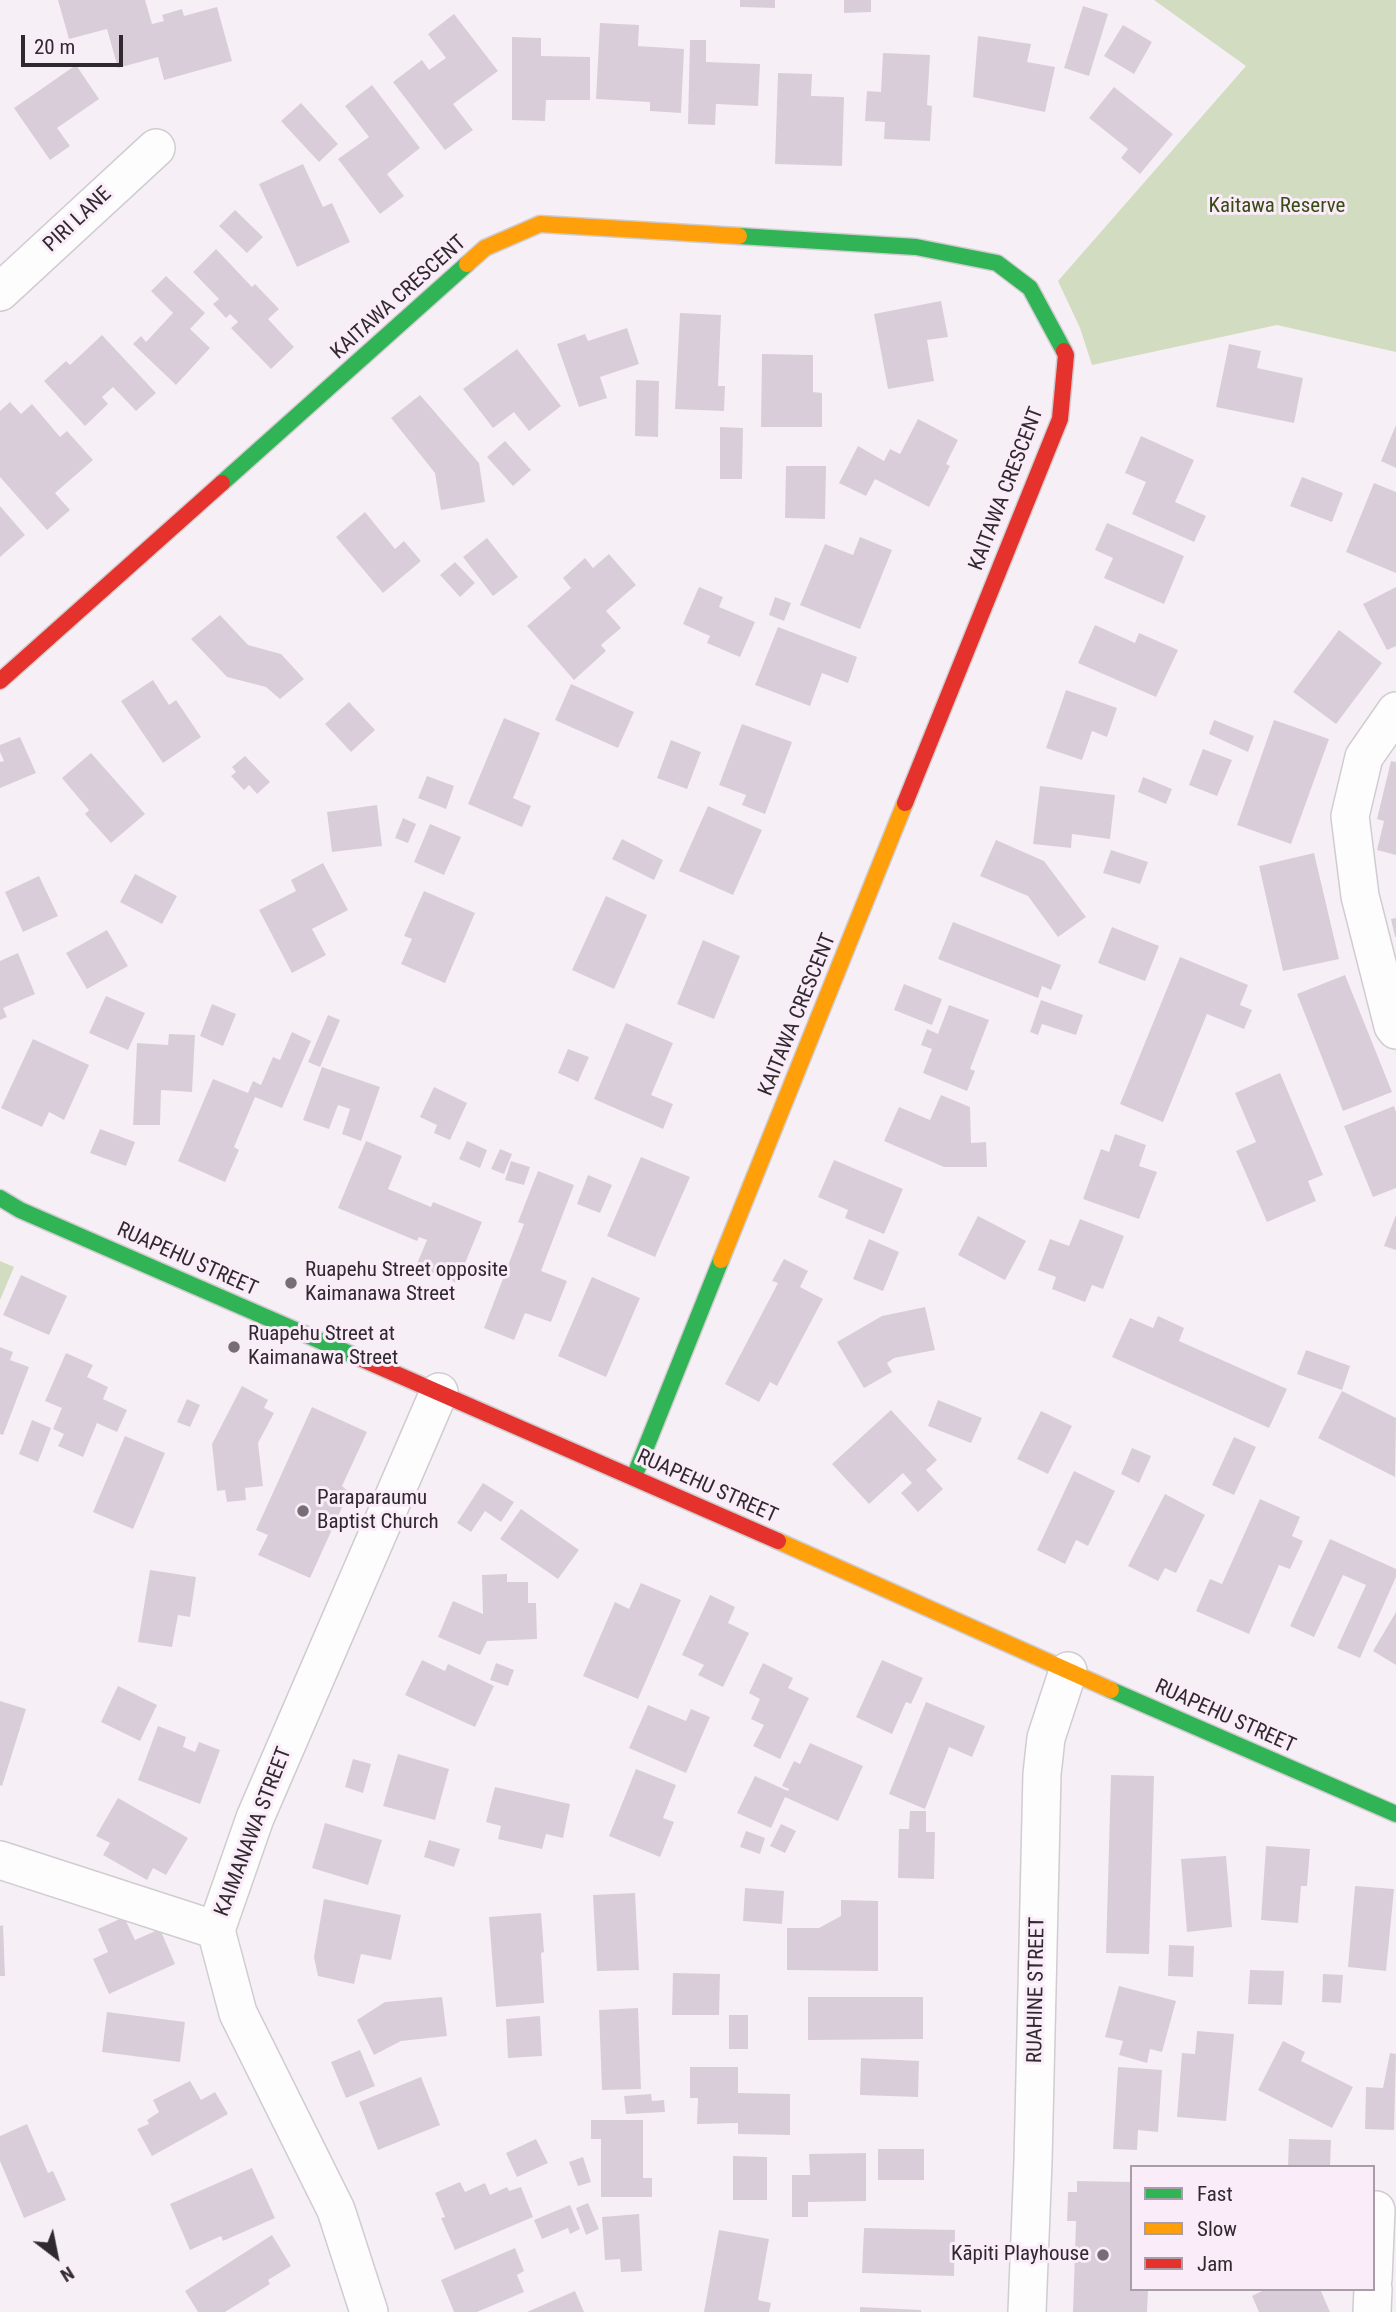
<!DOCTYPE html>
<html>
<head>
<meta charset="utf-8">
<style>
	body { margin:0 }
	#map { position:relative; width:1396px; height:2312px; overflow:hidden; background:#f6f0f6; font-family:"Roboto Condensed",sans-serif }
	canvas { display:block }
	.legend { position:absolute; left:1130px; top:2165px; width:245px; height:126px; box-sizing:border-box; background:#faecf8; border:2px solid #a99ea8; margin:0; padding:9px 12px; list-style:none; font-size:21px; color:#2f2a2f }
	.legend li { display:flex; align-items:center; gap:14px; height:35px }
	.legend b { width:35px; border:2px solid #a99ea8 }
	.north { position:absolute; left:21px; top:2221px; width:70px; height:70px; -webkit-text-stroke:5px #faecf8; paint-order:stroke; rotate:148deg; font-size:19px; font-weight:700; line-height:28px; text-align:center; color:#2f2a2f }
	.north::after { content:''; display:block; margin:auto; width:24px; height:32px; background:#2f2a2f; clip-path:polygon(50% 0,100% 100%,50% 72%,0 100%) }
	.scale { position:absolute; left:21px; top:35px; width:102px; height:32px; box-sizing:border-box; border:4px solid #2f2a2f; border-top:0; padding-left:9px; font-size:21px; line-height:24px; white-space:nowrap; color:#2f2a2f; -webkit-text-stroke:5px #faecf8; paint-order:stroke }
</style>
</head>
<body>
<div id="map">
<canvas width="1396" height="2312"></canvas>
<ul class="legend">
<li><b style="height:9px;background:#30b455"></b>Fast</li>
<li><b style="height:9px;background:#ff9f0a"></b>Slow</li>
<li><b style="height:9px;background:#e5322d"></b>Jam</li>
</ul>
<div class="north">N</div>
<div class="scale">20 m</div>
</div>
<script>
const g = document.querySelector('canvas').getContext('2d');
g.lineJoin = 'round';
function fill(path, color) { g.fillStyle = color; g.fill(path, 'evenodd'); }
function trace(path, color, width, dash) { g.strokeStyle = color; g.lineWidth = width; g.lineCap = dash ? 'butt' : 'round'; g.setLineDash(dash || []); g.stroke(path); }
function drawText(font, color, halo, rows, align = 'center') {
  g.font = font + ' "Roboto Condensed",sans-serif'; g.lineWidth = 6; g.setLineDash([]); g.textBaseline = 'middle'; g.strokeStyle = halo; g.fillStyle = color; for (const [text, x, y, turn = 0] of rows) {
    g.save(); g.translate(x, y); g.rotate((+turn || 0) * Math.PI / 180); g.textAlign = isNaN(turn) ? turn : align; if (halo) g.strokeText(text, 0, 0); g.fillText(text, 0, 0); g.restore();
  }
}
fill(new Path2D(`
	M1154,0H1396V352L1277,325L1092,365L1080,328L1058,281L1246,66Z
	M0,1261L14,1267L0,1300Z`), '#d2dcc0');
fill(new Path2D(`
	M58,0H145L152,24L164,21L162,15L182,9L184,16L217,7L232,61L164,80L158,57L118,68L107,29L69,39Z
	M740,0H775V8L740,7Z
	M844,0H871V12L844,13Z
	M1083,6L1108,14L1089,76L1064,68Z
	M454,14L498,71L453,104L473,130L445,150L393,82L422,60L429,70L446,58L428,34Z
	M600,23L639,25L638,46L684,49L681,113L650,111V102L596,99Z
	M1123,25L1152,42L1134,74L1104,56Z
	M978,36L1031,44L1027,62L1055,67L1045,112L973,97Z
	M512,37L541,38V56L590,57V100H546L545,121L512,120Z
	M690,40H706V62L760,64L758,106L716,104L715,125L688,124Z
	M883,53L930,55L927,105L932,106L930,141L884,139L885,122L865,121L867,91L881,92Z
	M76,65L99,99L57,128L70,146L50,160L14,108Z
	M778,73L812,74L811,96L844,97L842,166L775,164Z
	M372,85L420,148L387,174L404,196L380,214L338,159L369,137L345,106Z
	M1114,87L1173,134L1140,174L1121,158L1128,149L1089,118Z
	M301,103L338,144L319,162L281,121Z
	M303,164L323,207L332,203L350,242L297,267L259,184Z
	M235,210L263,237L247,253L219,226Z
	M216,249L252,287L255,284L279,309L268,319L294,347L271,369L231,328L238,322L230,314L226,318L213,304L219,299L193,272Z
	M166,276L205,313L190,329L210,348L176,385L133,344L141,336L146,342L173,313L151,291Z
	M941,301L948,337L927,340L934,381L888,389L874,314Z
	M680,313L721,315L718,386H725L724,411L675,409Z
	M627,328L639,364L600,377L607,398L579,407L557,344L585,334L588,341Z
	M102,335L156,393L136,411L113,387L102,397L108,404L85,426L44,381L66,361L70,365Z
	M1229,344L1261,351L1257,368L1303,378L1294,423L1216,407Z
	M517,349L561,406L529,431L514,412L493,428L463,389Z
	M762,354L813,355V392L822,393V427H761Z
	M636,380L659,381L658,437L635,436Z
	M420,395L479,463L485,502L441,510L435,473L391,418Z
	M10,402L21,414L32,404L60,437L67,431L93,460L55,493L70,510L47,530L0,477V411Z
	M918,419L958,440L946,464L950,466L929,507L875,479L866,496L839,483L858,446L884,461L890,449L900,454Z
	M1396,425V468L1381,461Z
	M720,427L743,428L742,479H720Z
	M1141,436L1194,460L1175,502L1206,516L1194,542L1132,514L1146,482L1125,473Z
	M505,441L531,470L513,486L487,457Z
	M786,466H826L825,519L785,518Z
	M1302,477L1343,493L1332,522L1290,506Z
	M1374,483L1396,492V573L1346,552Z
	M0,506L25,535L0,557Z
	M365,512L395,549L404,541L421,561L383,593L336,537Z
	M1107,523L1184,556L1164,604L1104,578L1113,558L1095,550Z
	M860,537L892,550L860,629L800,605L825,544L853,555Z
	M487,538L518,577L493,596L463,557Z
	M609,554L636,585L606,611L621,628L601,645L606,651L574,680L527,626L571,588L563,578L585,558L593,568Z
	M455,562L475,583L460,597L440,575Z
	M699,587L723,597L719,607L755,622L740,657L707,643L710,636L683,624Z
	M1396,587V646L1387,650L1363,604Z
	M775,597L791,603L784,621L769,615Z
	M220,615L248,645L281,654L304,679L280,699L266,687L227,677L191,639Z
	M1095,625L1135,643L1139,633L1178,650L1156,697L1078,663Z
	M778,627L857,657L848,683L822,673L810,706L755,685Z
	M1339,630L1382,663L1336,724L1293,692Z
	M153,680L169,705L176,700L201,737L163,763L121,701Z
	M571,684L634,712L618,748L555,720Z
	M1066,690L1117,708L1107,737L1092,731L1082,760L1046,748Z
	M349,702L375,730L351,752L325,724Z
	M504,718L540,733L513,798L531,806L522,827L468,804Z
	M1214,720L1254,736L1248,752L1209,734Z
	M1274,720L1329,739L1291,844L1237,825Z
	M742,724L792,742L765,814L742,805L746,795L719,785Z
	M20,737L36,773L0,788V762L4,761L0,752V745Z
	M671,740L701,752L687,789L657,778Z
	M1203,749L1232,760L1217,796L1189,785Z
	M91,753L145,814L111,843L85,814L89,810L62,778Z
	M245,756L270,782L257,794L249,785L244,790L231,776L236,772L232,767Z
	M1391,761L1396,762V855L1377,850L1384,821L1377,819Z
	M427,776L454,786L446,809L418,798Z
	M1143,777L1172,789L1166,804L1138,792Z
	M1040,786L1115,795L1110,839L1072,834L1071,848L1033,844Z
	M377,805L382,846L332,852L327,812Z
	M708,806L762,830L733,895L679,871Z
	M403,818L416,824L408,843L395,838Z
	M430,824L461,837L444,875L414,862Z
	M622,839L663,860L654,880L612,859Z
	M996,840L1044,861L1086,917L1058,937L1028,896L980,876Z
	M1111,850L1148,862L1140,884L1103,873Z
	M1314,853L1339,959L1283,971L1259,866Z
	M323,863L348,910L312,929L326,955L292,973L259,910L296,891L291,880Z
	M135,874L177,896L162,924L120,902Z
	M39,876L58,916L23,932L5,892Z
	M424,891L475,913L445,983L401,964L412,939L404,936Z
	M606,896L647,915L614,989L572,970Z
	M1396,918V937H1395L1391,919Z
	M953,922L1061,965L1051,990L1042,986L1038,998L938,959Z
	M1112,927L1159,946L1145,981L1098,963Z
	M107,930L128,966L87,989L66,953Z
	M703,940L740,956L714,1019L677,1004Z
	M18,953L35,994L3,1008L7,1017L0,1020V961Z
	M1180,957L1248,985L1240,1005L1252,1010L1244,1029L1207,1014L1163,1122L1120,1104Z
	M1345,975L1392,1092L1343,1111L1297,994Z
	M904,984L942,999L932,1025L894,1010Z
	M106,996L145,1013L128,1050L89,1033Z
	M1041,1000L1083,1015L1076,1035L1042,1024L1038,1035L1030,1032Z
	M212,1004L236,1014L223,1046L200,1036Z
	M949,1005L989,1020L970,1069L975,1071L967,1091L923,1073L932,1049L921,1045L927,1029L938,1034Z
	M328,1015L340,1020L320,1067L308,1062Z
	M626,1023L673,1043L651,1095L673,1104L663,1129L594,1099Z
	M292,1032L311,1041L282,1108L255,1097L234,1147L239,1150L225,1182L178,1161L213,1079L248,1093L253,1081L261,1085L273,1057L280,1060Z
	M169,1034L195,1035L192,1092L161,1090L160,1125H133L137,1043L168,1045Z
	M33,1039L89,1065L64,1120L49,1112L42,1127L1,1108Z
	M568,1049L589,1057L578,1082L558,1073Z
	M322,1067L380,1087L361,1141L342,1134L350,1109L338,1105L329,1129L303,1120Z
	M1280,1073L1323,1175L1308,1181L1316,1201L1267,1222L1236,1151L1256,1142L1235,1093Z
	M434,1087L467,1103L450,1140L434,1133L437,1125L420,1117Z
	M941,1095L970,1107L971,1143L986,1142L987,1167H944L884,1141L899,1107L930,1120Z
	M1394,1106L1396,1112V1188L1373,1197L1344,1126Z
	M100,1129L135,1142L126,1166L90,1153Z
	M1115,1134L1146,1145L1139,1166L1157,1172L1139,1219L1083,1199L1101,1149L1109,1152Z
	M366,1141L402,1156L388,1189L431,1207L433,1202L482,1222L457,1283L416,1266L427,1240L419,1237L417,1241L338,1208Z
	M467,1141L487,1150L480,1168L459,1159Z
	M500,1149L512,1154L504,1174L491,1169Z
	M641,1157L690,1177L655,1257L607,1236Z
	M834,1160L903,1189L884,1234L845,1218L848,1210L818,1197Z
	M511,1161L530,1167L524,1185L505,1180Z
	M538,1171L574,1185L541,1271L567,1281L551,1322L525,1313L514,1340L484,1328L524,1224L518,1222Z
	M588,1175L612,1185L600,1213L577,1204Z
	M1396,1215V1250L1384,1246Z
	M978,1216L1026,1241L1005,1280L958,1255Z
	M1080,1219L1124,1236L1103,1289L1092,1285L1085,1302L1052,1289L1056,1277L1038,1270L1050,1239L1069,1246Z
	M869,1239L899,1252L883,1291L853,1279Z
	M784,1259L808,1271L800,1287L823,1299L777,1386L770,1382L759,1402L725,1384L778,1283L772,1281Z
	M21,1275L67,1296L49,1335L3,1315Z
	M592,1277L640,1298L606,1377L558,1356Z
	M925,1307L935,1350L894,1358L887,1363L892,1372L864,1388L837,1342L882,1316Z
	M1158,1316L1184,1328L1179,1341L1287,1389L1269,1428L1112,1357L1130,1318L1153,1328Z
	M0,1347L13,1352L10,1360L29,1367L3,1435L0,1434Z
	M1306,1350L1350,1366L1342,1390L1297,1374Z
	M66,1353L93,1365L87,1377L108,1387L103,1399L127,1410L117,1432L97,1423L83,1457L58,1446L64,1434L53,1429L62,1408L45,1401Z
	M242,1386L268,1400L264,1408L274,1413L258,1443L263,1486L245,1488L246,1500L227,1502L225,1490L217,1491L212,1444Z
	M1342,1391L1396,1418L1395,1477L1318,1438Z
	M187,1399L200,1405L190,1427L177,1422Z
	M938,1400L982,1418L971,1443L928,1426Z
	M312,1407L367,1432L342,1486L349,1492L310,1578L258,1555L268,1535L256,1530Z
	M891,1410L937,1460L926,1470L943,1489L918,1512L901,1493L912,1483L903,1473L869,1504L832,1464Z
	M1041,1411L1072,1426L1048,1474L1017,1459Z
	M32,1420L51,1428L38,1462L19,1454Z
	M125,1436L165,1453L133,1529L93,1512Z
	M1234,1437L1256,1447L1234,1495L1212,1485Z
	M1132,1448L1151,1456L1139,1483L1121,1474Z
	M1074,1471L1115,1491L1088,1546L1076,1540L1065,1564L1037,1550Z
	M483,1483L514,1502L501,1522L485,1511L471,1532L457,1523Z
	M1165,1494L1205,1515L1176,1573L1165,1568L1158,1581L1128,1566Z
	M1260,1499L1300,1517L1292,1536L1303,1541L1290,1569L1279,1565L1249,1634L1196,1611L1210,1579L1222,1584Z
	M521,1509L579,1550L558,1579L500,1539Z
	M1330,1539L1396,1569V1577L1360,1658L1337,1648L1366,1585L1343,1575L1314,1637L1290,1626Z
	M150,1570L196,1577L190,1617L178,1615L172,1647L138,1642Z
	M507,1574V1582H528V1603H536L537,1639L487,1641L480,1655L438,1637L453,1601L483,1614L482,1575Z
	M641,1583L681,1600L638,1699L583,1676L615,1602L629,1609Z
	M710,1595L735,1607L728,1623L749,1633L723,1687L698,1675L704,1665L682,1655Z
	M1396,1612V1665L1373,1651Z
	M422,1660L445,1671L448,1664L494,1686L475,1727L405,1695Z
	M882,1660L923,1678L911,1704L906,1702L892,1734L856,1717Z
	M496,1663L514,1670L508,1686L490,1680Z
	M763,1663L793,1678L788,1688L809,1698L780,1759L753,1746L764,1725L751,1719L760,1699L749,1693Z
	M118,1686L157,1705L140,1741L101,1722Z
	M0,1701L26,1709L2,1786L0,1785Z
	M926,1702L985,1726L972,1757L949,1747L925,1809L889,1794Z
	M648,1705L686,1721L691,1709L710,1717L686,1773L629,1748Z
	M158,1726L186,1737L183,1747L195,1752L199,1742L220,1750L200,1804L138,1780Z
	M810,1743L863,1766L838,1821L785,1797L771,1828L737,1813L755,1776L788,1791L789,1789L782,1786L794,1761L800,1764Z
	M398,1754L449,1769L435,1820L383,1806Z
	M353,1759L371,1764L363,1793L345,1787Z
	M636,1769L676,1785L663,1818L674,1822L660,1857L609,1836Z
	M1111,1775L1154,1776L1149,1954L1106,1953Z
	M495,1787L570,1804L563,1838L546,1834L542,1849L498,1839L501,1826L486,1822Z
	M118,1798L188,1838L166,1875L153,1868L147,1880L103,1855L110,1843L96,1836Z
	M910,1811H926V1832H935L934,1879L898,1878L899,1829H909Z
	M325,1823L382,1840L368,1885L312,1868Z
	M781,1824L796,1831L785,1853L770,1846Z
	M746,1831L765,1838L760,1854L740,1847Z
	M429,1840L460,1849L454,1867L424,1857Z
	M1266,1846L1310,1849L1307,1886H1301L1298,1923L1261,1920Z
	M1226,1856L1232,1927L1187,1932L1181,1859Z
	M1355,1886L1394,1889L1386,1971L1348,1967Z
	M745,1888L784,1891L782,1924L743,1921Z
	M635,1893L639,1970L597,1971L593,1895Z
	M324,1899L401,1915L391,1960L361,1954L354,1984L318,1976L314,1957Z
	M841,1900L878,1901V1971L787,1970V1928H819L841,1916Z
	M541,1913L544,1952L541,1953L544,2003L496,2007L489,1917Z
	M124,1917L135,1940L160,1929L175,1964L109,1994L93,1959L108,1952L98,1929Z
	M3,1925L5,1976H0V1926Z
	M1169,1945L1194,1946L1193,1977L1168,1976Z
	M1250,1970L1284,1971L1282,2005L1248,2004Z
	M673,1973L720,1974L719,2015H672Z
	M1323,1974L1343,1975L1341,2003L1322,2002Z
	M1119,1986L1176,2001L1162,2052L1150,2049L1147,2063L1119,2055L1123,2041L1105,2037Z
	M442,1997L447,2036L401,2041L374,2055L357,2020L385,2002Z
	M808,1997H923V2039L808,2040Z
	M638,2008L641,2089L602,2090L599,2010Z
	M107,2012L185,2022L180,2062L102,2052Z
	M729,2015H748V2049H729Z
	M540,2016L542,2056L508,2058L506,2019Z
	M1197,2031L1234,2034L1226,2121L1177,2117L1182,2053L1195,2054Z
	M1283,2041L1305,2052L1301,2061L1353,2087L1332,2128L1258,2090Z
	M360,2050L375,2086L346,2098L331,2062Z
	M1390,2053L1396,2054L1394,2130L1365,2129L1366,2087L1383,2088Z
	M861,2058L919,2061L918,2097L860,2095Z
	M690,2067H738V2093L790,2094V2135L738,2134V2123L697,2124L698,2098H690Z
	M1118,2067L1162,2070L1158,2132L1138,2130L1137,2150L1113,2149Z
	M421,2077L440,2125L378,2150L359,2102Z
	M190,2081L201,2100L215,2092L228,2114L152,2156L137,2129L149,2124L147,2120L159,2112L153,2100Z
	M651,2094L652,2101L664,2100L665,2112L626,2114L624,2096Z
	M591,2120H643V2178H652V2197H601V2139H591Z
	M27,2124L48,2173L53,2171L66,2200L24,2218L0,2161V2136Z
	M536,2139L548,2163L517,2177L506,2153Z
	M1289,2139L1331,2140L1330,2167H1288Z
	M878,2149H924V2180H878Z
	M866,2153V2201L808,2202V2217H792V2175H810L809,2154Z
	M733,2156L767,2157V2200H733Z
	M583,2157L591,2182L578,2186L569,2162Z
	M252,2168L275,2218L223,2241L221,2236L190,2250L170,2204Z
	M1077,2181L1132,2182V2289H1148L1147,2312H1073L1076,2221H1067L1068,2192H1077Z
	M460,2182L465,2192L485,2183L490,2195L507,2187L509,2191L521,2187L533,2217L455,2250L441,2218L445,2217L435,2193Z
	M588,2203L599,2229L586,2235L576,2208Z
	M570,2205L580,2229L570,2234L568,2228L542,2239L534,2220Z
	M639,2214L642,2271L621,2272L620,2259L605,2260L602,2217Z
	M864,2228L955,2230L954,2276L862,2273Z
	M719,2230L769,2239L758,2300L771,2303L769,2312H704Z
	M272,2235L291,2266L268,2280L270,2284L225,2312H198L185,2291Z
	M515,2248L524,2271L517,2275L524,2292L477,2312H454L441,2280Z
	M1266,2289H1320L1330,2312H1259L1252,2296Z
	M575,2291L584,2312H527Z
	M860,2307L921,2310V2312H860Z`), '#dacdda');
const street = new Path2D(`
	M0,292L156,148
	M1396,711L1364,757L1350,816L1360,896L1393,1026L1396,1030
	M0,1860L216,1930
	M1373,2279L1376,2210
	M369,2312L336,2210L238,2013L216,1930L255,1818L439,1392
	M1027,2312L1033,2162L1042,1774L1046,1738L1068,1671
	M1372,2312L1373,2289`);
const fast = new Path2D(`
	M739,236L916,247L997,263L1030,288L1064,351
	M222,483L467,264
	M0,1198L20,1210L355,1356
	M634,1477L721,1260
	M1111,1690L1396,1814`);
const slow = new Path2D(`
	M467,264L485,248L540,224L739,236
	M721,1260L905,803
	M778,1541L1111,1690`);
const jam = new Path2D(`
	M0,681L222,483
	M905,803L1060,419L1066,355L1064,351
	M355,1356L778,1541`);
trace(street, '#d0ccd0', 40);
trace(fast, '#d0ccd0', 19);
trace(slow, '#d0ccd0', 19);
trace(jam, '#d0ccd0', 19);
trace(street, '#fefdfe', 37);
trace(fast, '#30b455', 16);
trace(slow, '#ff9f0a', 16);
trace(jam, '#e5322d', 16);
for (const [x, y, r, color] of [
	[291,1283,7,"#756f75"],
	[234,1347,7,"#756f75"],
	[303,1511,7,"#756f75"],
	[1103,2255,7,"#756f75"]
]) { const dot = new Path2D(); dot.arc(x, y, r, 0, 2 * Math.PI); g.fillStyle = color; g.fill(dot); trace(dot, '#faecf8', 2.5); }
drawText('21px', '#384b16', '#faecf8', [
	["Kaitawa Reserve",1277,207]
]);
drawText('21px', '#2f2a2f', '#faecf8', [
	["PIRI LANE",78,220,-43],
	["KAITAWA CRESCENT",399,298,-42],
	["KAITAWA CRESCENT",1007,489,-69],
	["KAITAWA CRESCENT",798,1015,-68],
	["RUAPEHU STREET",187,1260,24],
	["RUAPEHU STREET",707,1487,24],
	["RUAPEHU STREET",1225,1717,24],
	["KAIMANAWA STREET",254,1832,-69],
	["RUAHINE STREET",1037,1990,-89]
]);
drawText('21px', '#2f2a2f', '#faecf8', [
	["Ruapehu Street opposite",305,1271],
	["Kaimanawa Street",305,1295],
	["Ruapehu Street at",248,1335],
	["Kaimanawa Street",248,1359],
	["Paraparaumu",317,1499],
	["Baptist Church",317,1523],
	["Kāpiti Playhouse",1089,2255,"right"]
], 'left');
</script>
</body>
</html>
